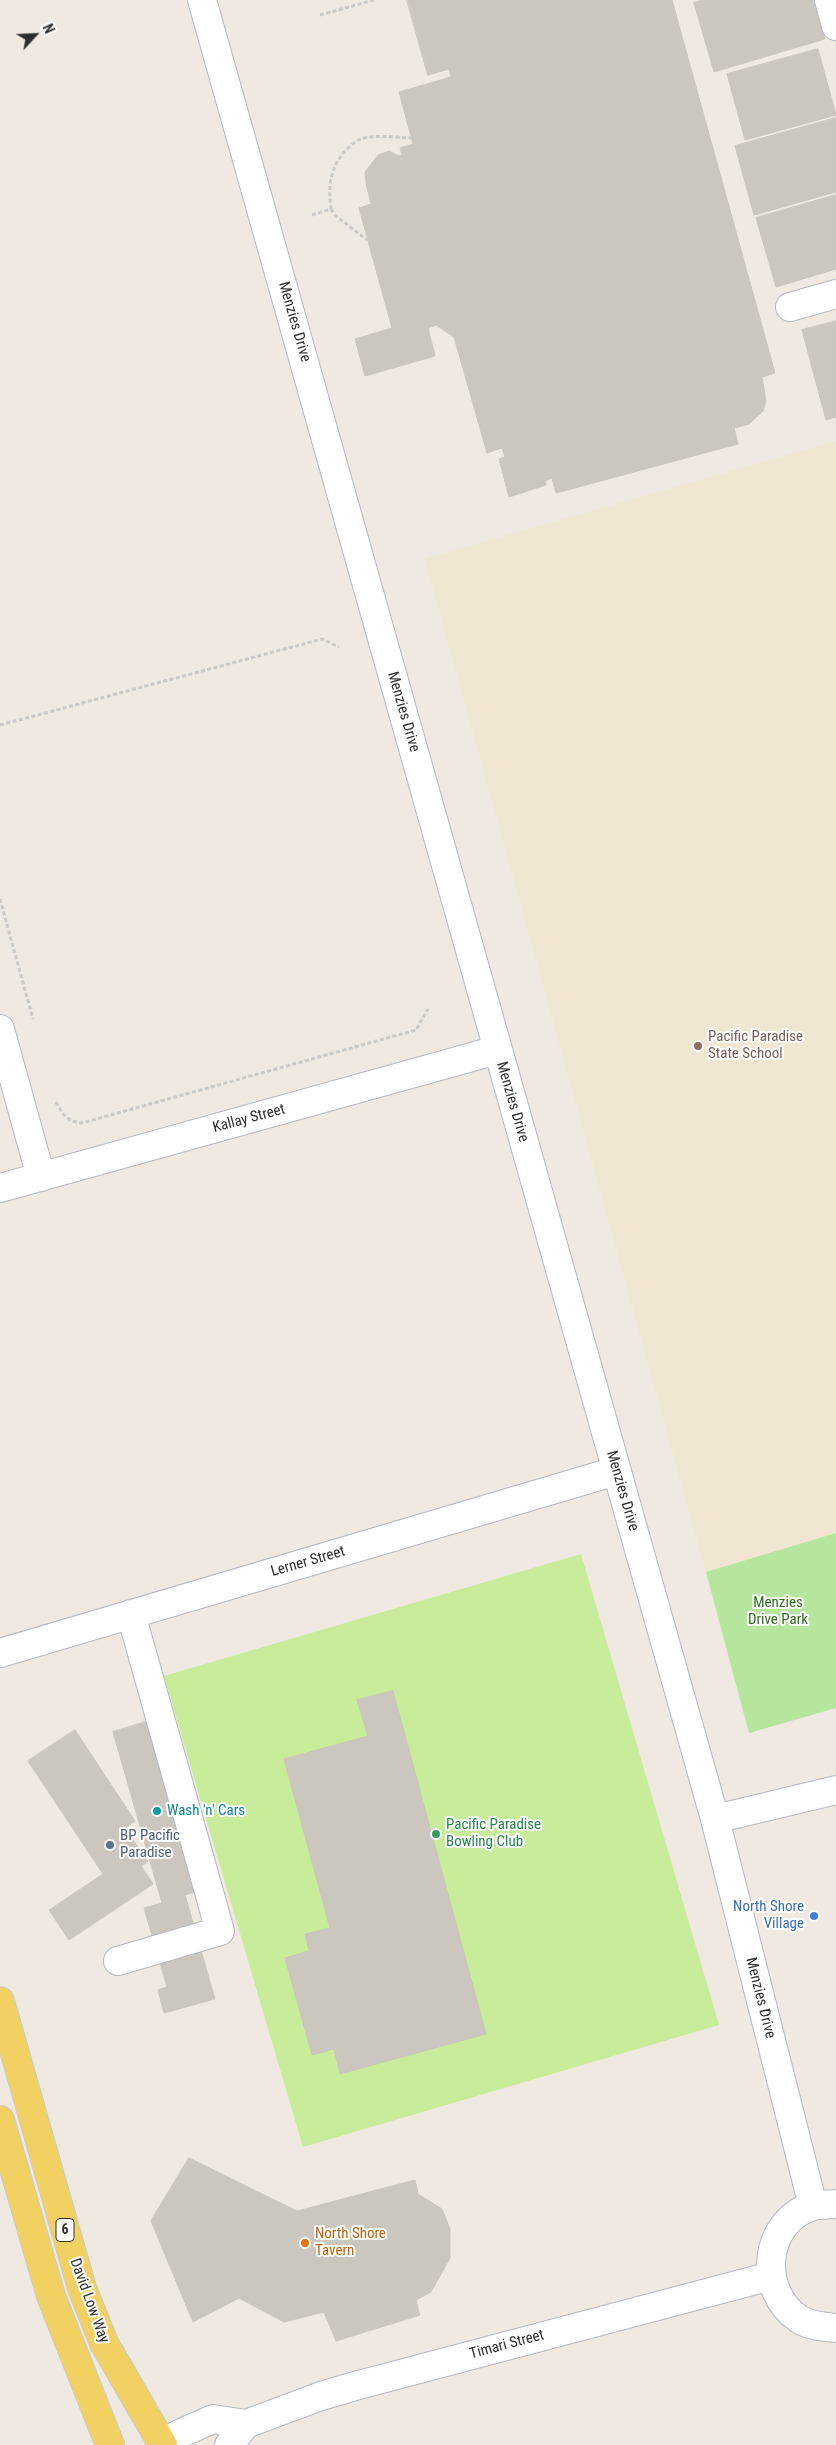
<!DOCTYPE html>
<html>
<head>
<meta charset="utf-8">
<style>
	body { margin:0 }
	#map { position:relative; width:836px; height:2445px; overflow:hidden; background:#efe9e1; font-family:"Roboto Condensed",sans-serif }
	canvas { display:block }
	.north { position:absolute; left:10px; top:10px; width:50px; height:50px; -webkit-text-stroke:4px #fff; paint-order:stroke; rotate:65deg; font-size:14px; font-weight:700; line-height:20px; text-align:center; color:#2e2e2e }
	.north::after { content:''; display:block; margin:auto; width:18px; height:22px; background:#2e2e2e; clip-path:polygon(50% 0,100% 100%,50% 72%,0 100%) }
</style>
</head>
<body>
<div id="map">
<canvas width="836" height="2445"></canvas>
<div class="north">N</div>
</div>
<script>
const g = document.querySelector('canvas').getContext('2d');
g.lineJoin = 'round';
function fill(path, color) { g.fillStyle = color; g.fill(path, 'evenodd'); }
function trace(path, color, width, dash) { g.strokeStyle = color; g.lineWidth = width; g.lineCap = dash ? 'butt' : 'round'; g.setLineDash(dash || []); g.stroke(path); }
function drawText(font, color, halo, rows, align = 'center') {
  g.font = font + ' "Roboto Condensed",sans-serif'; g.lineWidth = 4; g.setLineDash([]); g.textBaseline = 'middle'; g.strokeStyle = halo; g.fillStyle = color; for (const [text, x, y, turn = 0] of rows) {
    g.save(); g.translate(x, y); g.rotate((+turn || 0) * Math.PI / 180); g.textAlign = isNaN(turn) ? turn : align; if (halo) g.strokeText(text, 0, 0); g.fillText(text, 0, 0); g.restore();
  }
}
fill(new Path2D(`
	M836,441V1533L706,1572L425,559Z`), '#f0e6d1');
fill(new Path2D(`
	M836,1533V1708L749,1733L706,1572Z`), '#b6e59e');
fill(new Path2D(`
	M581,1554L719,2025L303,2147L164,1676Z`), '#c9ec9a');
const building = new Path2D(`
	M407,0H672L775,373L762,377L766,401L763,411L749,424L734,428L738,444L556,493L552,478L545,481L546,485L509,497L499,459L505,457L502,448L487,453L454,337L436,325L428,328L435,356L365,376L355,339L392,328L359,208L371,204L366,183L365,172L378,155L389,151L399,156L402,155L400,148L413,144L399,92L451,77L449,69L428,75Z
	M703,0H813L825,39L714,72L694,3Z
	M818,49L836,115L745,140L727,74Z
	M836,118V192L754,215L735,146Z
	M836,195V269L776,287L756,218Z
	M836,321V417L826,420L802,330Z
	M393,1691L486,2034L340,2074L334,2049L312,2055L285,1958L309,1951L305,1934L330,1928L284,1759L368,1736L357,1700Z
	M152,1720L201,1890L185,1895L215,1999L164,2013L158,1990L167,1987L144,1908L162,1903L113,1732Z
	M75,1730L135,1821L125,1828L148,1862L141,1866L153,1884L69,1940L49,1910L103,1874L28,1761Z
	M189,2158L297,2211L415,2180L418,2194L442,2209L450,2229V2258L431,2292L416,2300L420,2315L336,2341L324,2312L284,2322L239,2298L193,2322L151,2221Z`);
fill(building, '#cbc7bf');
trace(building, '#cbc5ba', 1);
const minor = new Path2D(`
	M202,0L715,1819L813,2206
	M829,0L836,26
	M790,307L836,294
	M0,1029L41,1177
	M0,1188L497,1050
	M0,1653L616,1471
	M715,1819L836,1790
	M118,1961L220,1931L131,1614
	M836,2204C829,2205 820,2204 813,2206C763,2221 757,2291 799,2319C810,2326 824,2327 836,2328
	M160,2445L179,2434L213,2419L246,2424L321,2396L355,2386L771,2276
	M229,2445L246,2424`);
const major = new Path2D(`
	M0,2001L82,2288L104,2343L163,2445
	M0,2120L51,2296L110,2445`);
trace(minor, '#b4b7c1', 30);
trace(major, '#c9c9c9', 30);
trace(new Path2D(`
	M320,15L374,0
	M331,209L336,216L367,240
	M312,215L331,209C328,185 330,166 348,148C353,144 358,139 364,138C379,135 396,137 411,138
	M0,725L322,639L339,647
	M0,899L33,1019
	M56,1102C62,1114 68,1122 82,1123L416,1030L428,1009`), '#c9c9c9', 3, [4, 2.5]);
trace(minor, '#fff', 28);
trace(major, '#f2d163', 28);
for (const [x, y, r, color] of [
	[698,1046,5,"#8d6e63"],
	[157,1811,5,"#0f9aa8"],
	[436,1834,5,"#2e9e5b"],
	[110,1845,5,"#5c6f8a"],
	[814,1916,5,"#3f7fe0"],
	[305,2243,5,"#e8710a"]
]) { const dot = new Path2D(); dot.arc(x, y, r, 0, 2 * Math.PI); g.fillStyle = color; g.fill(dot); trace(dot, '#fff', 2); }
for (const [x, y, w] of [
	[65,2230,18]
]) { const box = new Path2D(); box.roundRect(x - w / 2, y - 11.5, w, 23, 4); g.fillStyle = '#fff'; g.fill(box); trace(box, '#2e2e2e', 1); }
drawText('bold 14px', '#2e2e2e', null, [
	["6",65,2230]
]);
drawText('15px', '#2e2e2e', '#fff', [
	["Menzies Drive",294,322,74],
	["Menzies Drive",403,712,74],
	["Menzies Drive",512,1102,74],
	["Kallay Street",249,1119,-15],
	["Menzies Drive",622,1491,74],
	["Lerner Street",308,1562,-16],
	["Menzies Drive",760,1998,76],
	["David Low Way",89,2301,70],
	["Timari Street",507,2345,-15]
]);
drawText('15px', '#785e54', '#fff', [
	["Pacific Paradise",708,1037],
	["State School",708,1054]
], 'left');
drawText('15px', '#2c6e1b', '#fff', [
	["Menzies",778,1603],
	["Drive Park",778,1620]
]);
drawText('15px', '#0d838f', '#fff', [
	["Wash 'n' Cars",167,1811]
], 'left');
drawText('15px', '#27864d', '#fff', [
	["Pacific Paradise",446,1825],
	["Bowling Club",446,1842]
], 'left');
drawText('15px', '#4e5e75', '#fff', [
	["BP Pacific",120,1836],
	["Paradise",120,1853]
], 'left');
drawText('15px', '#366cbe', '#fff', [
	["North Shore",804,1907],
	["Village",804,1924]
], 'right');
drawText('15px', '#c56008', '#fff', [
	["North Shore",315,2234],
	["Tavern",315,2251]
], 'left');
</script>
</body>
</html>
